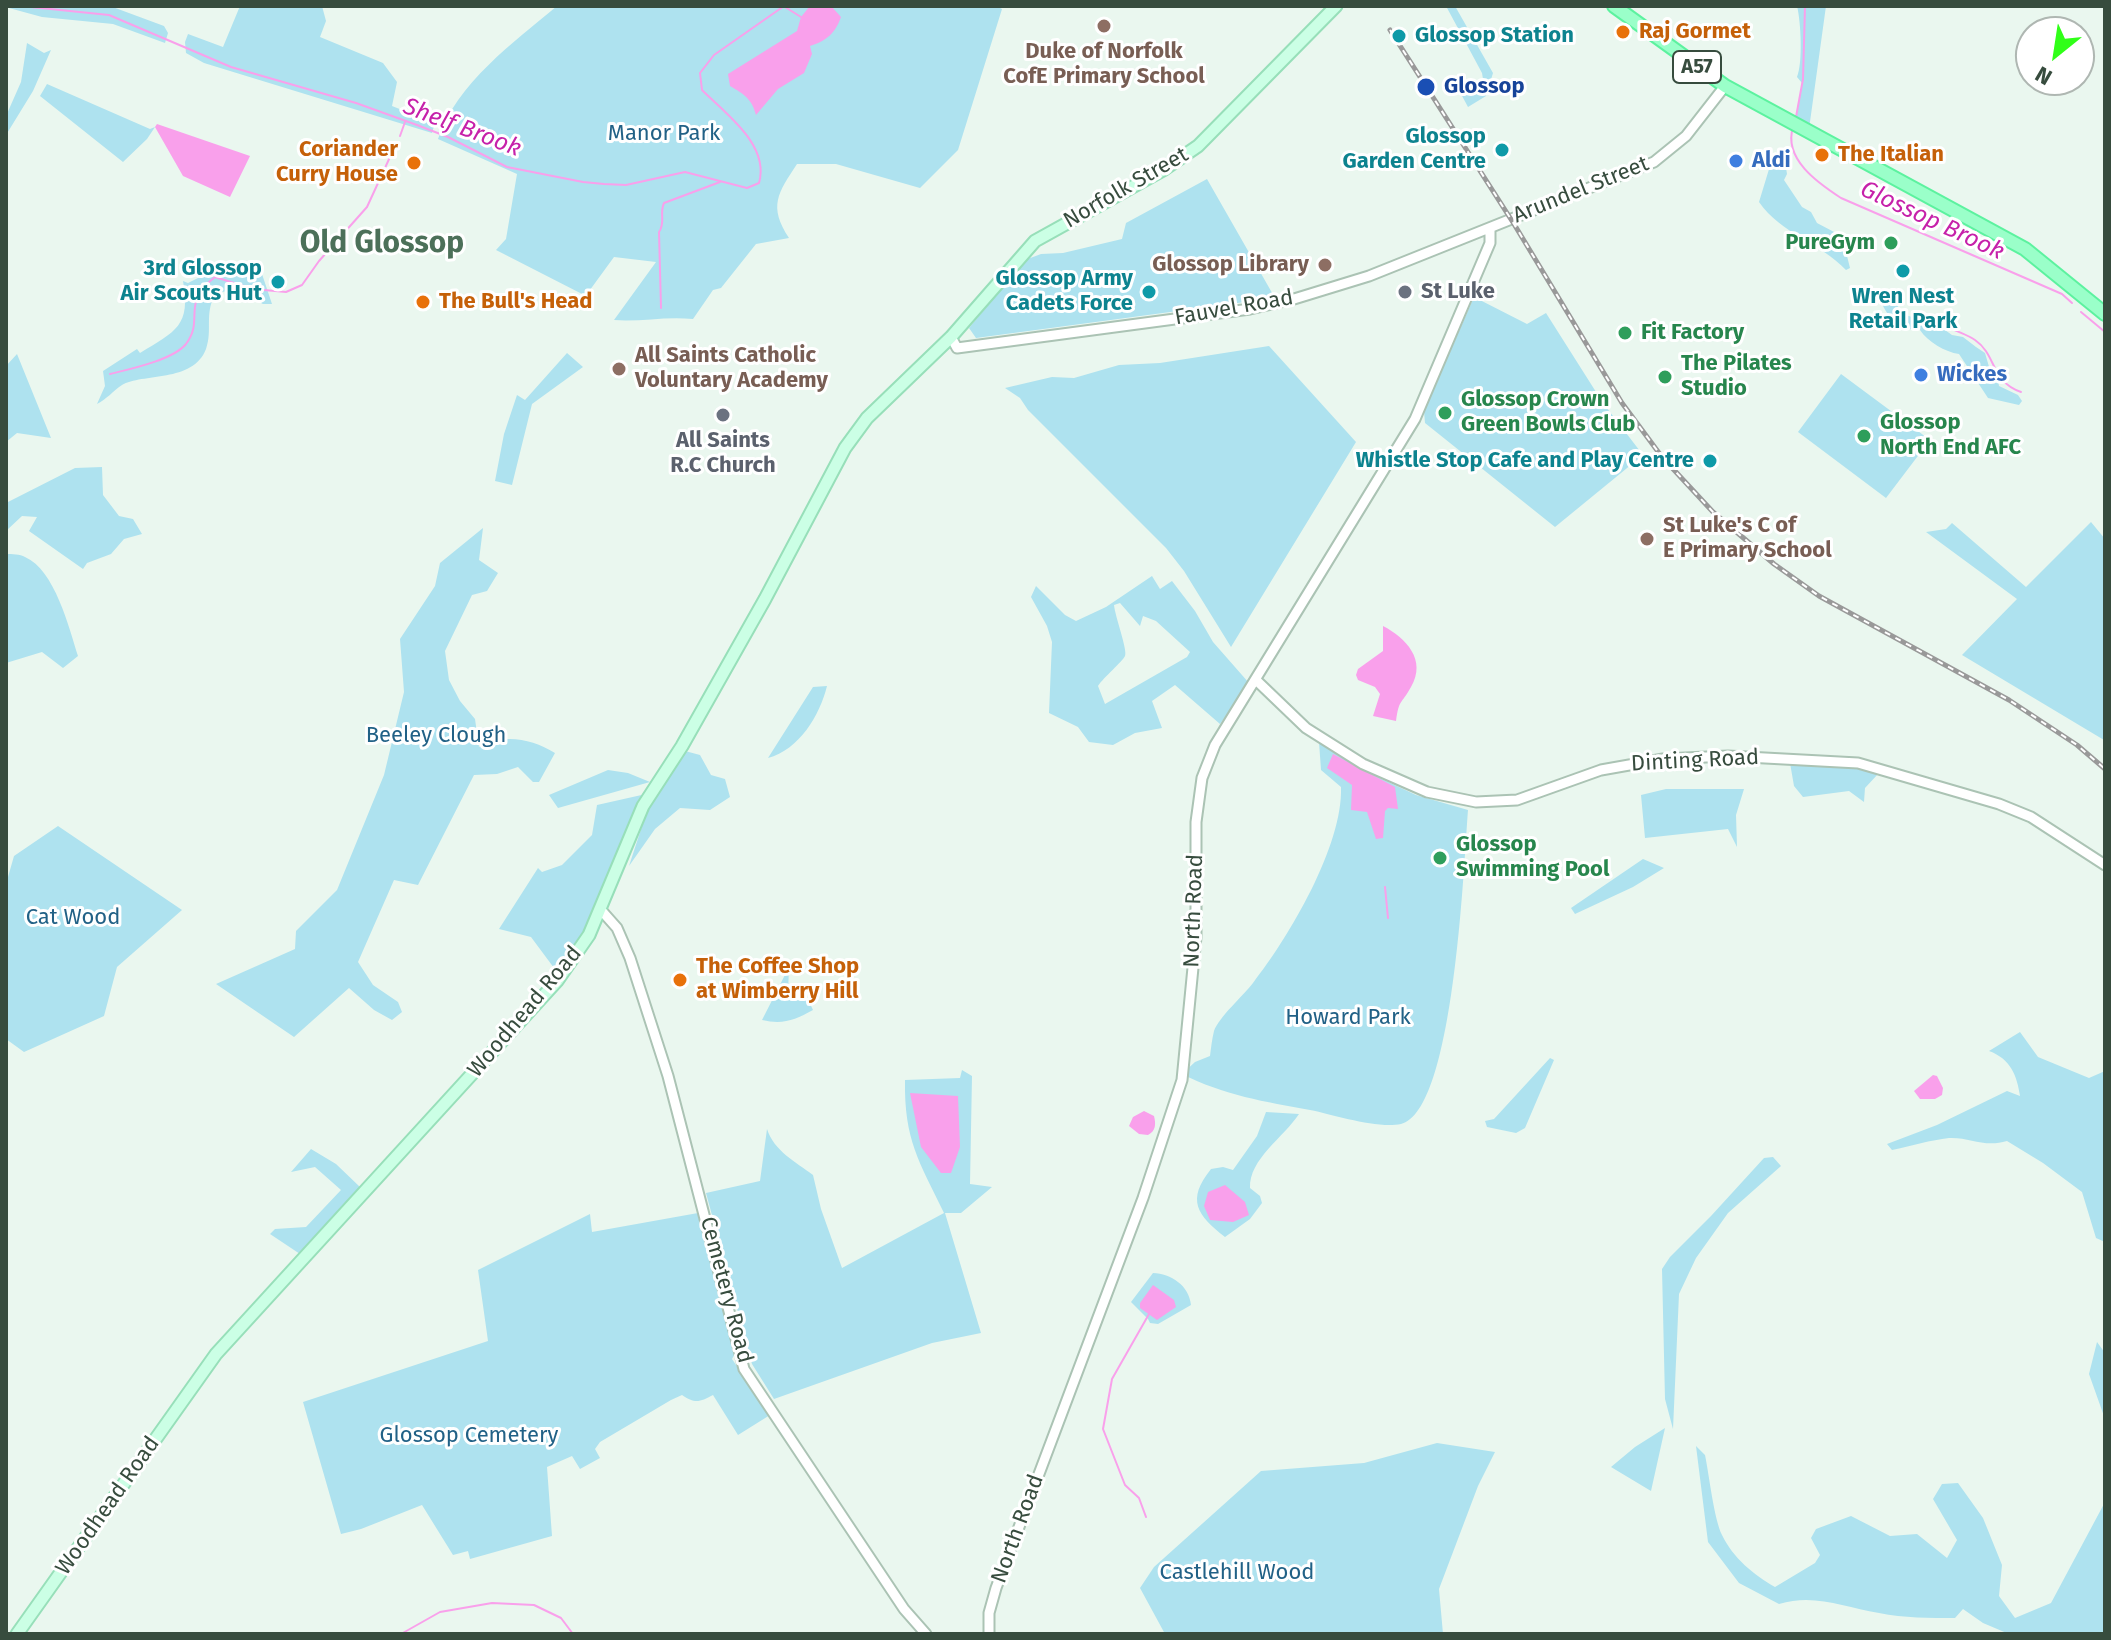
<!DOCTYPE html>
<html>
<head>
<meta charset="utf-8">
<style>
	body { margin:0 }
	#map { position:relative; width:2111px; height:1640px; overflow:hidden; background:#eaf7ef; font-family:"Fira Sans",sans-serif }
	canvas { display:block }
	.frame { position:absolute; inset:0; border:8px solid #374c3e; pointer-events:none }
	.north { position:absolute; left:2015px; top:16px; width:80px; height:80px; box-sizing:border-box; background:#fff; border:2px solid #afb7b2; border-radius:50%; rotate:210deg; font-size:22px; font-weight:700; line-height:32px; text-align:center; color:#374c3e }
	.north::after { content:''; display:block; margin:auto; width:28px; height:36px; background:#30ff18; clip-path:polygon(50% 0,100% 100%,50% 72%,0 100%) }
</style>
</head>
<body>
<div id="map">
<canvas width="2111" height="1640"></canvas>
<div class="frame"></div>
<div class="north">N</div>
</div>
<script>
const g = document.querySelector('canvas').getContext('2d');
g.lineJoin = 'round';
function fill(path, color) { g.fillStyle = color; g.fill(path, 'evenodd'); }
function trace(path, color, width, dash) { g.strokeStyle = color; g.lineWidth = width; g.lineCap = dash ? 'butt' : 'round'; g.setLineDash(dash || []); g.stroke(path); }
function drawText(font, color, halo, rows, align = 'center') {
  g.font = font + ' "Fira Sans",sans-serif'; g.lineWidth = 6; g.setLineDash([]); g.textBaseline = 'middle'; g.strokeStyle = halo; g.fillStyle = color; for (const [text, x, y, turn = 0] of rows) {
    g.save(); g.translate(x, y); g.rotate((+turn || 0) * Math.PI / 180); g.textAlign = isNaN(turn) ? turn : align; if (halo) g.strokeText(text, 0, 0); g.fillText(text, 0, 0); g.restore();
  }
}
fill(new Path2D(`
	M11,6H110L164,26L168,33L165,43L113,24L42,17L9,8Z
	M240,6H322L326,21L320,37L383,63L397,82L392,106L435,123L432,133L204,63L186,53L185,42L188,34L223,47Z
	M557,6H996L1002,9L958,150L920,188L836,164H797C778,193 768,206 789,238L756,244L721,288L713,290L693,319C666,316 641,322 614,320L656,262L614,257L587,294L584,295L496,250L506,239L517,174L438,139C457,83 513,43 557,6Z
	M1446,6H1455L1493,73L1486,96L1468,107L1461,94L1478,89L1483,79L1482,73Z
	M1797,6H1826L1809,129L1795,121L1802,83L1797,77C1803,63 1801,22 1797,6Z
	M27,43L44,53L51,50L33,91L6,135V116L21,82Z
	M47,84L150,129L155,127L147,139L123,162L40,96Z
	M1777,152L1784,155L1787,174L1784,180L1802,207L1811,212L1817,223L1836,233L1844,244L1850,268L1846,270C1821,243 1781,234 1759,202L1773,156Z
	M1207,179L1275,298L976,338L969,328L1025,260L1041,254L1063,253L1122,239L1126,223Z
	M206,266L261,271L272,304H263L234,289L215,294C204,316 213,329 206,349C193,383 142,373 122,385C113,391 107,399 97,404L105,386L103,371L137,349L140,353C176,331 191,326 183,281L188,283L200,277Z
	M1474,297L1527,324L1546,313L1603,403L1643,455L1555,527L1425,423L1424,411Z
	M1881,301L1895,303L1905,315L1935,323L1952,335L1963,337L1976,347L1985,353L1992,377L1998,380L1999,386L2018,395L2022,401L2019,405L1988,398L1959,354C1945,352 1928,342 1920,330C1902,331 1887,318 1881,301Z
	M1269,346L1356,442L1231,647L1184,571L1166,548L1028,410L1020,398L1005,388L1052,377L1074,378L1119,365L1160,363Z
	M567,353L583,367L532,404L512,485L495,481L504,434L517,395L525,400Z
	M17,354L51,438L17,433L6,442V366Z
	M1841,374L1930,440L1886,498L1798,432Z
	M102,467L103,495L119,516L133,519L142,534L124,539L111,554L87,563L83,569L29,531L37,517L22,516L6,531V503L75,468Z
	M2091,522L2105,539L2104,740L1962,655L2017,599L1926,532L1946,529L1952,523L2026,587Z
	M483,528L479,560L498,573L487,591L472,595L445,651L449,680L460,701L475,719L479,747C504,733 532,739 555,753L539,782H533L518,767L497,774L474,775L418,885L394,880L358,962L373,985L398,1002L402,1012L392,1020L374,1010L349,988L294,1037L216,984L295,949L296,931L337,890L384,775L404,692L400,639L435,586L440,563Z
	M6,554C12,554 20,554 25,557C55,570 69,628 78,656L63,668L42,652L6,663Z
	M1152,576L1160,589L1172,581L1195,611L1213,642L1249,683L1220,724L1175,685L1152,701L1162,728L1135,733L1113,745L1089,742L1078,727L1049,713L1052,642L1047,626L1031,597L1036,586L1065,615L1076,621L1106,607ZM1120,603L1140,626L1143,616L1156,621L1190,652L1187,657L1105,704L1098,686C1104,677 1122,662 1125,656C1128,651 1115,616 1114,605Z
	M827,686C820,715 799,750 768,758L813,687Z
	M1319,742L1369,773L1416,795L1468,810C1464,860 1455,1112 1401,1124C1377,1129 1335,1115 1310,1110C1266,1102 1223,1095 1182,1074L1195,1062L1210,1056C1211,1048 1212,1039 1214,1031C1219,1017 1243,996 1253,983C1289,937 1343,846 1341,787L1321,770Z
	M685,751L700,755L711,775L725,779L730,797L710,810L680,808L655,829L629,866L647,811Z
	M1790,763L1856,768L1878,774L1865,788L1864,802L1849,791L1803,797L1794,786Z
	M608,770L628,773L650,782L558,808L549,795Z
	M1666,789H1744L1736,815L1737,847L1728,829L1645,838L1641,795Z
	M646,794C620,852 597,923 557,972L531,937L499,929L538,868L542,872L562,865L592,835L597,805Z
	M58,826L182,910L117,967L104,1016L24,1052L6,1039V884L14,856Z
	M1643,859L1664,868L1633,887L1575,914L1571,908Z
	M789,967L788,994L806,995L813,1010C795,1020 783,1025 762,1020Z
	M2020,1032L2038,1057L2089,1078L2105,1071V1242L2096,1238L2082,1192L2043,1163L2007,1141C1984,1148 1970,1137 1949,1138C1931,1140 1911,1146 1892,1150L1887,1144L1937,1125L2007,1091L2020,1096C2017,1076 2011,1059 1989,1051Z
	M1550,1058L1554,1060L1525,1128L1516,1133L1487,1127L1485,1121L1494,1119Z
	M962,1070L972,1076L970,1184L992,1187L961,1213H945L981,1333L932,1343L774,1399L752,1364L706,1193L760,1181L767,1129C774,1151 796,1162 813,1175L821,1209L842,1268L944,1213C919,1161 904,1140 905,1080L960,1078Z
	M1266,1112L1299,1114C1284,1137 1249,1159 1250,1188L1260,1196L1262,1203L1250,1219L1225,1237C1197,1215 1186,1200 1211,1169L1223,1167L1233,1170L1257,1136Z
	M311,1149L336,1164L360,1187L300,1254L270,1234L275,1229L306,1227L341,1190L315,1167L291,1172Z
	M1773,1157L1781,1166L1728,1213L1696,1258L1679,1294L1673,1429L1665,1399L1662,1269L1670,1257L1711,1216L1764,1158Z
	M698,1213L737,1350L732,1359L770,1415L738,1435L713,1395C700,1402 695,1404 682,1395L671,1400L600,1442L595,1449L600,1458L580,1469L572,1456L547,1467L552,1536L470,1559L468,1551L453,1555L422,1505L361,1529L341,1534L303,1402L488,1341L478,1270L590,1214L592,1232Z
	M1153,1273C1171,1274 1189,1285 1191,1305L1158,1324L1150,1323L1148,1319L1131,1302Z
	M2097,1342L2105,1353V1419L2089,1374Z
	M1665,1428L1651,1491L1611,1467L1635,1447Z
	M1437,1443L1495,1452L1478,1486L1439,1589L1443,1634H1165L1140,1588L1154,1567L1261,1471L1364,1463Z
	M1696,1446L1705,1455C1709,1474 1714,1519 1722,1535C1733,1558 1754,1575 1775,1587L1815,1563L1820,1555L1811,1538L1816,1529L1851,1516L1890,1536L1917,1534L1947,1558L1957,1540L1933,1499L1942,1484L1958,1483L1983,1518L2002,1565L1999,1596L2015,1618L2051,1603L2105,1502V1634H2009L1983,1623L1963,1609L1955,1618C1930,1618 1904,1618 1879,1613C1844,1607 1814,1593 1779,1604L1739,1583L1708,1542Z`), '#aee2ef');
fill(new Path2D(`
	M810,6H831L841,17C835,34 826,41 810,46L812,54L804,73L778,89L756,115C752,99 744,94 730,86L728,74L797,31L801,17Z
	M157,124L250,156L230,197L183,176L155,127Z
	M1383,626C1406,638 1427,660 1411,687C1401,705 1399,699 1396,721L1373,716L1380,694L1375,687L1358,680L1356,675L1358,669L1383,651Z
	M1333,754L1395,787L1398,809L1388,808L1385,811L1383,838L1376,839L1367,812L1351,810L1352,785L1327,768Z
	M1933,1075L1937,1076L1943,1088L1942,1095L1935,1099H1920L1914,1091Z
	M910,1093L958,1096L960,1147L951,1173H941L921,1147Z
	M1144,1111L1154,1116C1156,1124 1156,1131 1148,1135L1139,1134L1129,1126L1133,1117Z
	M1225,1185L1245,1202L1249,1215L1233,1222L1210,1220L1204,1206L1208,1192Z
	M1153,1285L1174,1300L1176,1307L1157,1320L1140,1308V1303Z`), '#f9a0eb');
trace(new Path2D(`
	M21,6L109,15L231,67L356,103L417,125L448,137L507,167L583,182L604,184L626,185L685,172L747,188L759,183C770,145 726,114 702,90L700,73L714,55L784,6
	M785,7L801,17
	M1796,117L1803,79L1805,6
	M1793,127C1783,159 1818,183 1841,198L2062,294L2072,303
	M400,136L405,122
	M661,308L659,232C666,222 659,214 664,203L720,182
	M2081,312L2105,332
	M1921,318C1938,325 1960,330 1975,340C1997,355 1990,381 2021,392
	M110,374C130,369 173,360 186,344C205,319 180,304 215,277L253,289L286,292L302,285L319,261L367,207L390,157
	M1385,887L1388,918
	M1146,1517L1139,1498L1125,1485L1103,1429L1112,1379L1149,1314
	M401,1634L440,1612L492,1603L534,1605L561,1618L573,1634`), '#f9a0eb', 2);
const tertiary = new Path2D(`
	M951,337L957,348L1250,309L1294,299L1369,276L1654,162L1686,136L1725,86
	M1256,680L1306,728L1363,764L1427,792L1476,802L1517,800L1601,770L1663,759L1728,756L1858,763L1999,804L2031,817L2105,865
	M601,910L617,928L630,958L668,1076L744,1369L904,1609L926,1634
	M989,1634V1613L996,1588L1143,1198L1182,1080L1196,937V822L1202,778L1215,745L1415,419L1490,243V228`);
const secondary = new Path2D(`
	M17,1634L216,1354L557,981L589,935L643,806L682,746L765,599L845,448L867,418L951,337L1035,241L1163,170L1198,146L1336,6`);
const primary = new Path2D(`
	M1614,6L1725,86L2025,249L2105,314`);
trace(tertiary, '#abc3b4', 13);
trace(secondary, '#97dfb9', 15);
trace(primary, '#5cf29f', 16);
trace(tertiary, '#fff', 9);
trace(secondary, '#cbffe5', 11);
trace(primary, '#9affc9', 12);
const rail = new Path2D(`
	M1390,30L1514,224L1622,403L1662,457L1713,512L1774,564L1819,596L2009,700L2077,745L2105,769`);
trace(rail, '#999', 5);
trace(rail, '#fff', 2, [6]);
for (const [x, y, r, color] of [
	[1104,26,8,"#8d6e63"],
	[1623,32,8,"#e8710a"],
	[1399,36,8,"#0f9aa8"],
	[1426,87,10,"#1a4fb4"],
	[1502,150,8,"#0f9aa8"],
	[1822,155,8,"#e8710a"],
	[1736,161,8,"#3f7fe0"],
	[414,163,8,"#e8710a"],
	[1891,243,8,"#2e9e5b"],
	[1325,265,8,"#8d6e63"],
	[1903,271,8,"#0f9aa8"],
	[278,282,8,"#0f9aa8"],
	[1149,292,8,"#0f9aa8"],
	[1405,292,8,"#6b7280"],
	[423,302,8,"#e8710a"],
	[1625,333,8,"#2e9e5b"],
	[619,369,8,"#8d6e63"],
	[1921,375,8,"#3f7fe0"],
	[1665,377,8,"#2e9e5b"],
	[1445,413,8,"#2e9e5b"],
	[723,415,8,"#6b7280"],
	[1864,436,8,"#2e9e5b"],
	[1710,461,8,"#0f9aa8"],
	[1647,539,8,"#8d6e63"],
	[1440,858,8,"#2e9e5b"],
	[680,980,8,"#e8710a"]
]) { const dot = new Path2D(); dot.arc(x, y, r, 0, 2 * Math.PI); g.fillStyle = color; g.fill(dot); trace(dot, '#fff', 3); }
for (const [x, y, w] of [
	[1697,67,48]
]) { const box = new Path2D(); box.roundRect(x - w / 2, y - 16, w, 32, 6); g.fillStyle = '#fff'; g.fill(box); trace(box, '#374c3e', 2); }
drawText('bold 20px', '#374c3e', null, [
	["A57",1697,67]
]);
drawText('bold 22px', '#c56008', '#fff', [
	["Raj Gormet",1639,32],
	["Coriander",398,150,"right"],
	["Curry House",398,175,"right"],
	["The Italian",1838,155],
	["The Bull's Head",439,302],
	["The Coffee Shop",696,967],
	["at Wimberry Hill",696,992]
], 'left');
drawText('bold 22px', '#0d838f', '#fff', [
	["Glossop Station",1415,36,"left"],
	["Glossop",1486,137],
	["Garden Centre",1486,162],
	["3rd Glossop",262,269],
	["Air Scouts Hut",262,294],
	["Glossop Army",1133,279],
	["Cadets Force",1133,304],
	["Wren Nest",1903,297,"center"],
	["Retail Park",1903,322,"center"],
	["Whistle Stop Cafe and Play Centre",1694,461]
], 'right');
drawText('bold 22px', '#785e54', '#fff', [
	["Duke of Norfolk",1104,52,"center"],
	["CofE Primary School",1104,77,"center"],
	["Glossop Library",1309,265,"right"],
	["All Saints Catholic",635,356],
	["Voluntary Academy",635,381],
	["St Luke's C of",1663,526],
	["E Primary School",1663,551]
], 'left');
drawText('bold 22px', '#164399', '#fff', [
	["Glossop",1444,87]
], 'left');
drawText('22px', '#216186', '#fff', [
	["Manor Park",664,134],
	["Beeley Clough",436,736],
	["Cat Wood",73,918],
	["Howard Park",1348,1018],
	["Glossop Cemetery",469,1436],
	["Castlehill Wood",1237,1573]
]);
drawText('bold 22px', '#366cbe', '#fff', [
	["Aldi",1752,161],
	["Wickes",1937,375]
], 'left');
drawText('22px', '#374c3e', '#fff', [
	["Norfolk Street",1126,188,-30],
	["Arundel Street",1581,190,-22],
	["Fauvel Road",1234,308,-10],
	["Dinting Road",1695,761,-3],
	["North Road",1194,911,-88],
	["Woodhead Road",525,1012,-50],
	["Cemetery Road",726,1290,75],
	["Woodhead Road",108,1506,-55],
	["North Road",1018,1529,-70]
]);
drawText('bold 22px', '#27864d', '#fff', [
	["PureGym",1875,243,"right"],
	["Fit Factory",1641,333],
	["The Pilates",1681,364],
	["Studio",1681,389],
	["Glossop Crown",1461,400],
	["Green Bowls Club",1461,425],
	["Glossop",1880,423],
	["North End AFC",1880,448],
	["Glossop",1456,845],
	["Swimming Pool",1456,870]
], 'left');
drawText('bold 22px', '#5b616d', '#fff', [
	["St Luke",1421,292],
	["All Saints",723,441,"center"],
	["R.C Church",723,466,"center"]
], 'left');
drawText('italic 24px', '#c621aa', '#fff', [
	["Shelf Brook",462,128,21],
	["Glossop Brook",1932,221,25]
]);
drawText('bold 30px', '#4c7059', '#fff', [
	["Old Glossop",382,244]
]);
</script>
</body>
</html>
